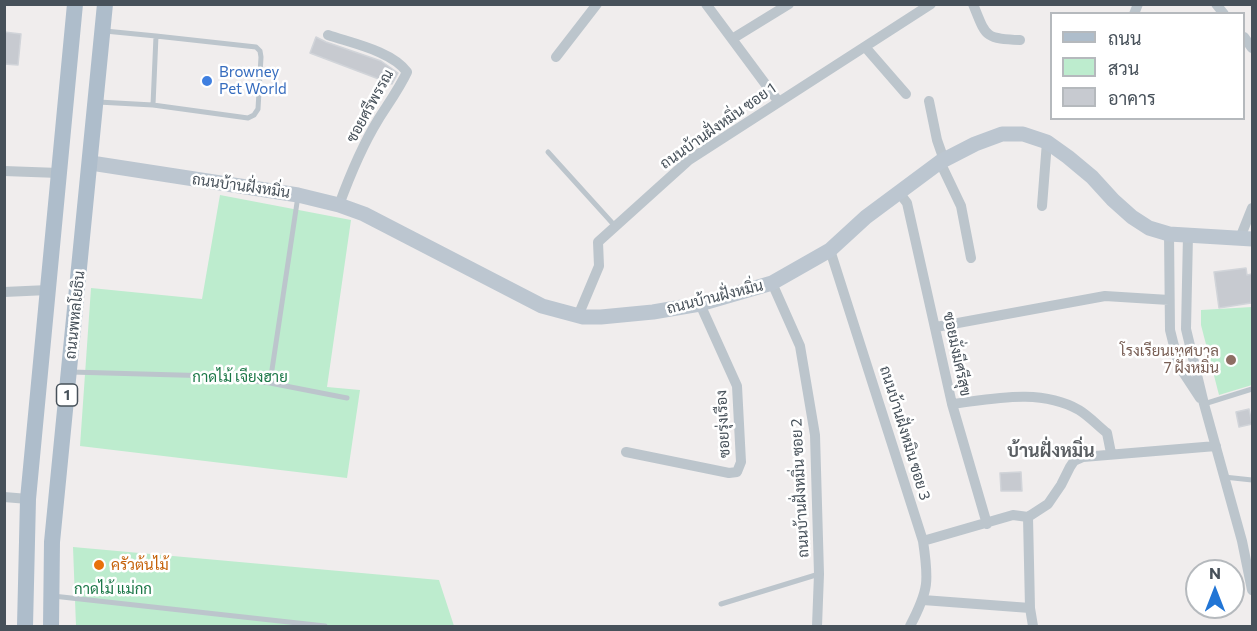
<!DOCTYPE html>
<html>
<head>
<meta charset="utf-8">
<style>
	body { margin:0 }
	#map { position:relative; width:1257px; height:631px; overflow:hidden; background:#f0eded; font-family:Commissioner,Sarabun,sans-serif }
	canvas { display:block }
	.frame { position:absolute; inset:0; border:6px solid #47515a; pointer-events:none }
	.legend { position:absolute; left:1050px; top:12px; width:195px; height:108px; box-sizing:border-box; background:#fff; border:2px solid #b5b9bd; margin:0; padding:8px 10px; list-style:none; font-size:18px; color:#47515a }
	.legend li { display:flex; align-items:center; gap:12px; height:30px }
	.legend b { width:30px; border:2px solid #b5b9bd }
	.north { position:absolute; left:1185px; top:559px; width:60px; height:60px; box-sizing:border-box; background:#fff; border:2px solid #b5b9bd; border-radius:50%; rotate:0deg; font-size:16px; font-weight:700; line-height:24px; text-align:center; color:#47515a }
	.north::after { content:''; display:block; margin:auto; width:21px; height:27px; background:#2275d5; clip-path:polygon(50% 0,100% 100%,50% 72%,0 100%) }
</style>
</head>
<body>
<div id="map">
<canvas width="1257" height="631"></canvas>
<div class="frame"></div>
<ul class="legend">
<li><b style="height:8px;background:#aebdcb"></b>ถนน</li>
<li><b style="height:16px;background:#bdecce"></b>สวน</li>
<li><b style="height:16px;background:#c7cad0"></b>อาคาร</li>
</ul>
<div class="north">N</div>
</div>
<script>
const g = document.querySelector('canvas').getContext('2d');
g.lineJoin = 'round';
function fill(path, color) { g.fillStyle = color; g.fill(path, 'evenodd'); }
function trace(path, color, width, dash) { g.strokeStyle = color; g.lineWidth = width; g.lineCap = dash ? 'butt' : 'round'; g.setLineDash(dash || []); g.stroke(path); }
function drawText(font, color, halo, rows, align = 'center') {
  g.font = font + ' Commissioner,Sarabun,sans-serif'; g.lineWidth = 5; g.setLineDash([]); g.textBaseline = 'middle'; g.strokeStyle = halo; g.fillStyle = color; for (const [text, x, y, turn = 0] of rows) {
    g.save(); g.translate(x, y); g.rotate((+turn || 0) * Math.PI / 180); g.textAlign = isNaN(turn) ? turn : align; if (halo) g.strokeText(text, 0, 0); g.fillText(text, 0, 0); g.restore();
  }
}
fill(new Path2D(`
	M220,195L351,220L327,387L360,390L347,478L80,446L91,288L202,299Z
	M1252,307V385L1219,395L1201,325V310Z
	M73,547L439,580L454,626H76Z`), '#bdecce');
const building = new Path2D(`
	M4,32L21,34L18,65L4,64Z
	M316,37L326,42L381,61L398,73L392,84L310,53Z
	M1246,268L1247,275L1252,274L1251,303L1219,308L1214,272Z
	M1249,409L1252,424L1239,427L1236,412Z
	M1021,472L1022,491H1001L1000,473Z`);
fill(building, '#c7cad0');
trace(building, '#d1d4d9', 1.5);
trace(new Path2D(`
	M98,102L153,105L156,36L105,31
	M153,105L248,118L254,115L258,109L261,57L260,51L256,47L156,36
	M548,152L615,226
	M71,372L214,376L270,383L347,398
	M270,383L298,196
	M1204,404L1252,389
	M1224,477L1252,480
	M53,596L325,626
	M721,604L819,574`), '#bcc5cc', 5);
trace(new Path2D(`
	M706,4L778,101
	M973,4C986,36 984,39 1020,40
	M1216,4L1224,14
	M1134,14L1138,4
	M328,35C351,43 392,51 407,72C399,89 388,104 378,120C362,146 350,175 339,205
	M1244,37L1252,48
	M732,39L789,4
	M866,48L906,94
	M556,57L597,4
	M929,101L937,140L944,160
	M940,162L961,206L971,258
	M4,171L59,173
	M898,191L907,203L952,404L987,524
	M1042,206L1047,142
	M1169,234L1170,330L1179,366L1200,398
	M1188,235L1186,329L1204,404L1242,541L1252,590
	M1240,238L1252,208
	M830,250L923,541C929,581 929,590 910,626
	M772,283L800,346L815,435L819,574L817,626
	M4,292L48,290
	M578,316L599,266L598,242L689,160L931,4
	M936,327L1105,296L1169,300
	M952,404C993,399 1040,388 1079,410C1089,416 1098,426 1107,433L1111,453
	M626,452L729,473L737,472L741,462L737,386L700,304
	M4,497L28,499
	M923,541L1013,515L1028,517
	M923,600L1030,608
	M1033,626L1030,608L1028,517L1048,504L1061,485L1070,467L1074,461L1083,457L1216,446`), '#bcc5cc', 10);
trace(new Path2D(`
	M91,163L298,195L339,205L364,214L542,306L583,317H601L653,312L700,304L772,283L830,250L866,217L940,162L975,144L1002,134H1023L1047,142L1068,157L1092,177L1113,200L1132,217L1149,228L1169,234L1252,239`), '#bcc6d0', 15);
trace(new Path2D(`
	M25,626L28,499L75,4
	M51,626L52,542L105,4`), '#aebdcb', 16);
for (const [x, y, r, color] of [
	[207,81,6,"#3f7fe0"],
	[1231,360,6,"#8d6e63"],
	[99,565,6,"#e8710a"]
]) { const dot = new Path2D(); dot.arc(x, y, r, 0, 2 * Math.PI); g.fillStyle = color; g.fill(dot); trace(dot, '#fff', 2); }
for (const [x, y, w] of [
	[67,395,21]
]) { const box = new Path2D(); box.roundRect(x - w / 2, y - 11, w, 22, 4.5); g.fillStyle = '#fff'; g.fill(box); trace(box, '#47515a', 1.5); }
drawText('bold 14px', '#47515a', null, [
	["1",67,395]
]);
drawText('15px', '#366cbe', '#fff', [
	["Browney",219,72],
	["Pet World",219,89]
], 'left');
drawText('15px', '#47515a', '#fff', [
	["ซอยศรีพรรณ",370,106,-61],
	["ถนนบ้านฝั่งหมิ่น ซอย 1",718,126,-35],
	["ถนนบ้านฝั่งหมิ่น",241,186,8],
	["ถนนบ้านฝั่งหมิ่น",715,297,-14],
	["ถนนพหลโยธิน",75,315,-84],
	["ซอยมั่งมีศรีสุข",957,354,78],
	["ซอยรุ่งเรือง",723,424,-93],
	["ถนนบ้านฝั่งหมิน ซอย 3",905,433,73],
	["ถนนบ้านฝั่งหมิ่น ซอย 2",800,488,-93]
]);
drawText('15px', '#785e54', '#fff', [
	["โรงเรียนเทศบาล",1219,351],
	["7 ฝั่งหมิ่น",1219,368]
], 'right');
drawText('15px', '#1b7747', '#fff', [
	["กาดไม้ เจียงฮาย",240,377],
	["กาดไม้ แม่กก",113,589]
]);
drawText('15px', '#c56008', '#fff', [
	["ครัวต้นไม้",111,565]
], 'left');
drawText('bold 18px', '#5a5e62', '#fff', [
	["บ้านฝั่งหมิ่น",1051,451]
]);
</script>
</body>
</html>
